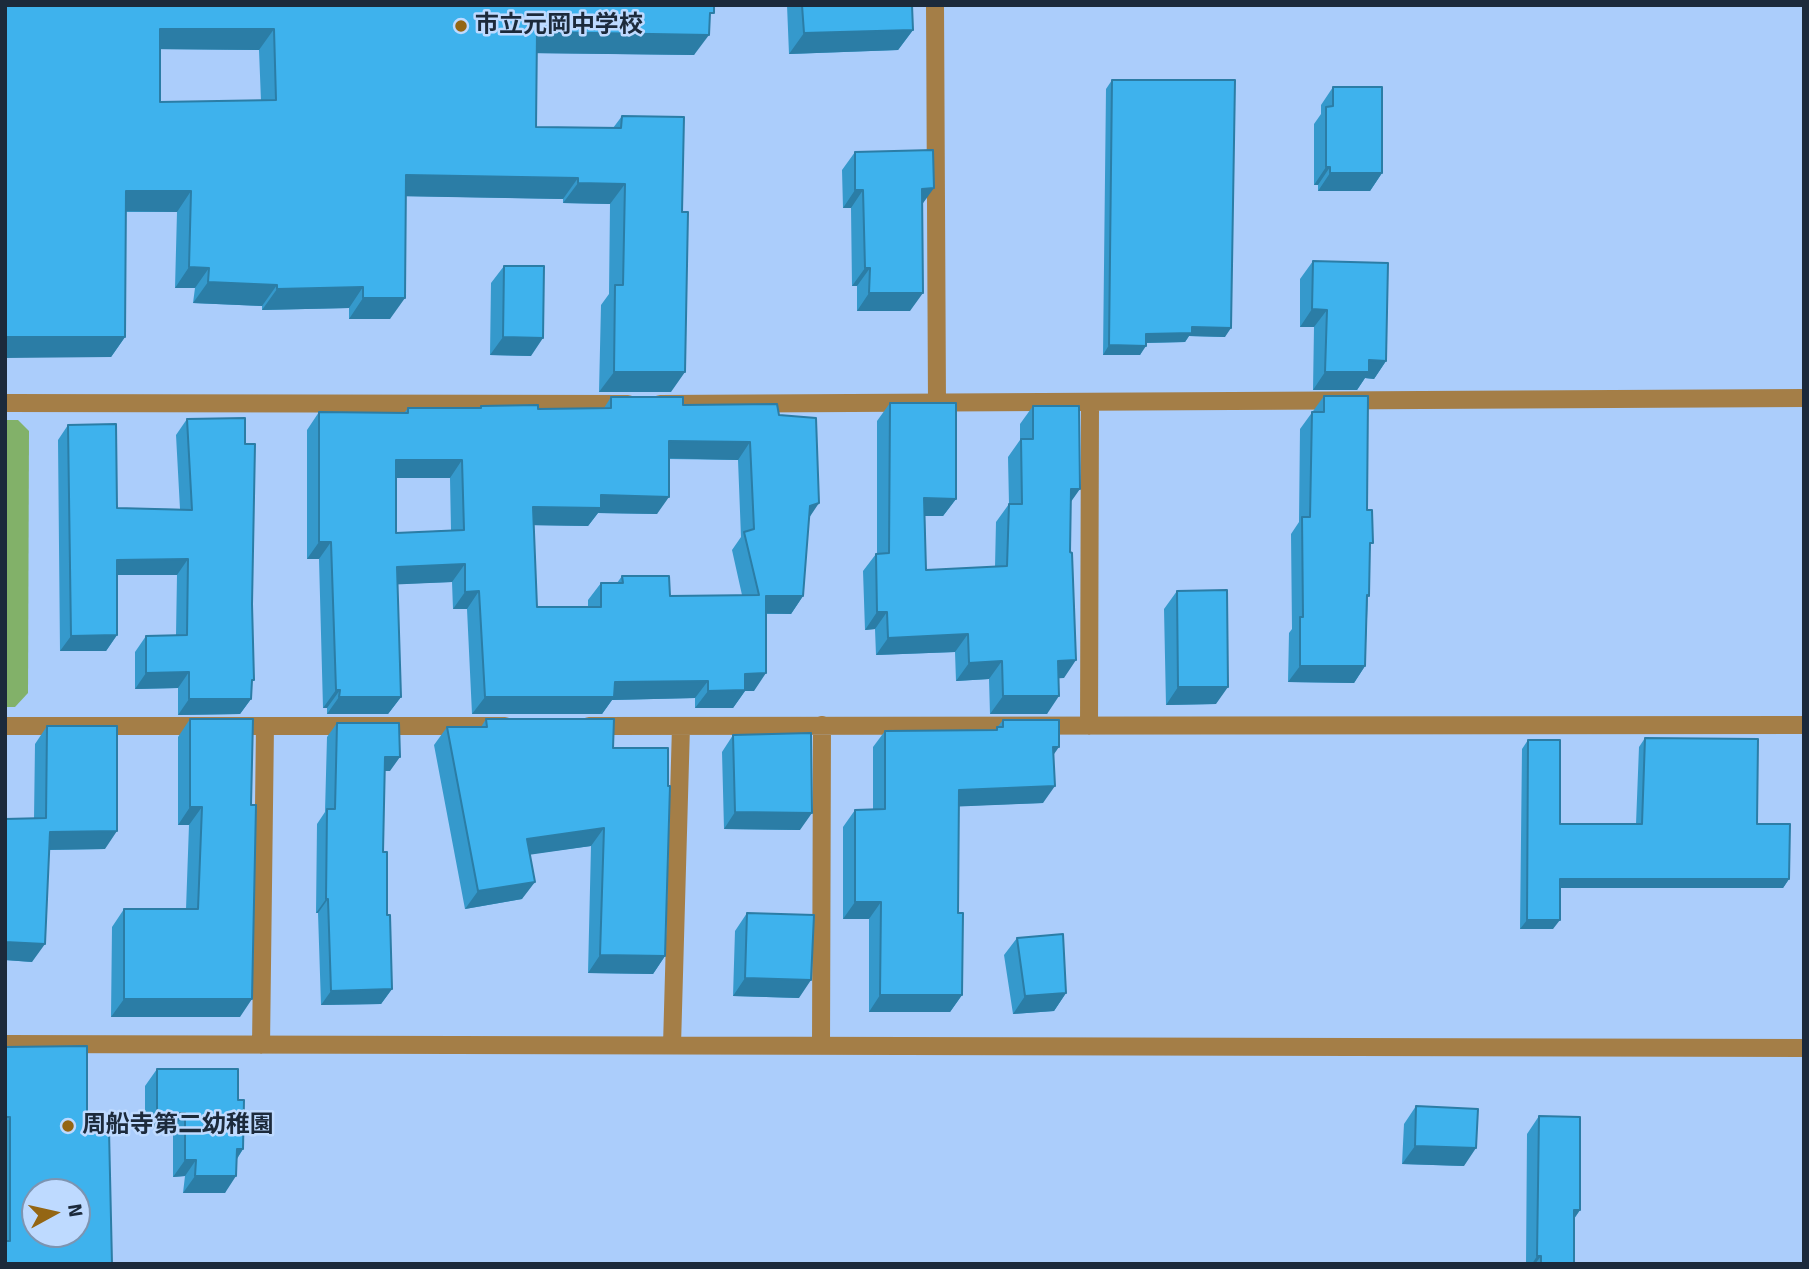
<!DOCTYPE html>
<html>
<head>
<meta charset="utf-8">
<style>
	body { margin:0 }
	#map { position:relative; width:1809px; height:1269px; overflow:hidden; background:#abcdfb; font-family:Signika,sans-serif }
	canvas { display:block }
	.frame { position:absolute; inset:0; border:7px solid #1c2a3b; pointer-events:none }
	.north { position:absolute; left:21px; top:1178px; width:70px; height:70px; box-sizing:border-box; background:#bedaff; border:2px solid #7d94b1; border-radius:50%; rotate:82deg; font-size:19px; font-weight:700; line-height:28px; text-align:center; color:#1c2a3b }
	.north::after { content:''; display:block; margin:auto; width:24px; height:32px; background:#946614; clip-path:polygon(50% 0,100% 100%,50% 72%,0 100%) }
</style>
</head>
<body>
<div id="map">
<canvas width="1809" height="1269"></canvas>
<div class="frame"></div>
<div class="north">N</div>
</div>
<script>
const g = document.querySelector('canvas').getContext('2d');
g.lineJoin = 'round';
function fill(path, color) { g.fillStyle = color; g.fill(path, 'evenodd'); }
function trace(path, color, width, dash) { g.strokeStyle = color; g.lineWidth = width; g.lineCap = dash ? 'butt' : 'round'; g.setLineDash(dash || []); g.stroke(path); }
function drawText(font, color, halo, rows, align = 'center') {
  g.font = font + ' Signika,"Noto Sans JP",sans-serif'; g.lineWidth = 5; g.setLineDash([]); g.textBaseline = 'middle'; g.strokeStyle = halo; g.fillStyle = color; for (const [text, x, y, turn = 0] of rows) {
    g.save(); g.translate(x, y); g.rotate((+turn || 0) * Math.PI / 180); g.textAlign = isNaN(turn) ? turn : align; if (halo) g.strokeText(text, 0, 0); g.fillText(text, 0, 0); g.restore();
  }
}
fill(new Path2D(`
	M5,420H18L29,431L28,693L15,707H5Z`), '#82b169');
trace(new Path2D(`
	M935,5L937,404
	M5,403L628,404
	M660,404L1804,398
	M5,726H505
	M589,726L1804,725
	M1089,726L1090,403
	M5,1044L1804,1048
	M261,1045L265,726
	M672,1045L681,726
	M821,1045L822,725`), '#a47e47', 18);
fill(new Path2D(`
	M5,5L709,19L694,55L537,53L536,127L613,128L622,116L671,392H599L601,305L609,294L610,204L563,203V199L406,196L390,319H349V308L262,310V306L193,303L195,288H175L177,212H126L125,337L111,357ZM160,49L259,50L261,101L160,102Z
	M787,5H912L913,30L898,50L789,54Z
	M1112,80L1225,337L1189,336L1185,342L1146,343L1140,355H1103L1106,89Z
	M1333,87L1382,173L1370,191H1318V185H1314V124L1321,114V105Z
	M855,152L922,205L910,311H857V286H852L851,208H843L842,170Z
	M1313,261L1386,361L1374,379L1365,378L1357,390H1313L1314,327H1300V279Z
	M504,266L531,356L490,355L491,283Z
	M1324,396L1367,510L1370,548L1365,666L1354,683L1288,682L1289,633L1292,629L1291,534L1299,522L1300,429Z
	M611,397L779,415L809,517L803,596L791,614H766L754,691H745L733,708H695V698L612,700L602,714H472L467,609H453L452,582L397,584L401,697L388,714H327V708H323L319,559H307V430L319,412L404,413L408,408H480L481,406L538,409L604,408ZM669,459L738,460L741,537L732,550L742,595L670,596L622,576L617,583H601L588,600V607H537L534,525L588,526L598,513L657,514ZM396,478H450L451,530L396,533Z
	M890,403L956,499L943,516H925L926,570L995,567L996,522L1009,504L1008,457L1020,440V424L1033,406L1071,502L1064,678H1059L1047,714H990L989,679L956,681L955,652L876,655L875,629L865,630L863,571L876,554H877V421Z
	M187,419L252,683L251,699L240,714L178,715V688L135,689V652L146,636L176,635L177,575H117V635L106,651H60L58,440L68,425L117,508L180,509L176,435Z
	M1177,591L1216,704L1166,705L1164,609Z
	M190,719L240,1017H111L112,927L124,909H186L189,825H178V737Z
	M486,719L613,748L665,956L653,974L588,973L591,846L530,854L522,899L465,909L434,745L447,727H481Z
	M1003,720L1053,755L1043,803L959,806L958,913L962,995L950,1012H869V919H843V827L855,810L873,809V747L885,731L995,730Z
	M337,723L390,771H385L383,852L392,989L381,1004L321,1005L318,913H316L317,824L325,812L327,737Z
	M47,726L105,849L49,850L32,962L5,960V819H34L35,744Z
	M733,735L800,830L724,829L722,752Z
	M1645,738L1757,824L1789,879L1783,888H1560L1553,929H1520L1522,749L1528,740L1560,824H1636L1639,747Z
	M747,913L799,998L733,996L735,931Z
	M1017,938L1066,993L1054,1011L1013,1014L1004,955Z
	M5,1047L87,1131L5,1264Z
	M157,1069L243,1149L237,1159L225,1193H183L185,1176L173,1177V1129H145V1086Z
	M1416,1106L1464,1166L1402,1164L1404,1124Z
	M1539,1116L1580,1210L1574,1219V1264H1526L1527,1134Z`), '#3599cc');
fill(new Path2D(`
	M160,29H274L259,50L146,49Z
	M913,30L898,50L789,54L804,33Z
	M537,32L709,35L694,55L523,53Z
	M1326,167H1330L1318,185H1314Z
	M1330,173H1382L1370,191H1318Z
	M406,175L578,178L563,199L391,196Z
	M578,183L625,184L610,204L563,203Z
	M934,188L921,206L922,189Z
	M855,190H863L851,208H843Z
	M126,191H191L177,212L112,211Z
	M189,267L209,268L195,288H175Z
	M865,268H870L857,286H852Z
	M208,282L277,285L262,306L193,303Z
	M363,287L349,308L262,310L277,289Z
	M869,293H923L910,311H857Z
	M363,298H405L390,319H349Z
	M1312,309L1327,310L1314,327H1300Z
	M1192,327L1231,328L1225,337L1189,336L1185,342L1140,343L1146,334Z
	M5,337H125L111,357L5,358Z
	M503,337L543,338L531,356L490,355Z
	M1109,345L1146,346L1140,355H1103Z
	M1369,360L1386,361L1374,379L1365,378L1357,390H1313L1325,372Z
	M614,372H685L671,392H599Z
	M669,441L750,442L738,460L657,458Z
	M396,460H462L450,478H384Z
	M1071,489H1080L1068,506Z
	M601,495L669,497L657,514L598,513L588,526L521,525L533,507Z
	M924,498L956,499L943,516H912Z
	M819,503L807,521L810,506Z
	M319,542H331L319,559H307Z
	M188,559L177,575H106L117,560Z
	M465,564L452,582L384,585L397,567Z
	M479,591L467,609H453L465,592Z
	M766,596H803L791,614L753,613Z
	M877,612H887L875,629L865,630Z
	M968,634L955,652L876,655L888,638Z
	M117,635L106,651H60L71,636Z
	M1076,660L1064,678L1046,679L1058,661Z
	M1002,661L989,679L956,681L969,663Z
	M1300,666H1365L1354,683L1288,682Z
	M189,672L178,688L135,689L146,673Z
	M766,673L754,691H745L733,708H695L708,691L745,674Z
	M708,681L695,698L612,700L602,714H472L485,697L615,682Z
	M1178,687H1228L1216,704L1166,705Z
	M336,690H340L327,708H323Z
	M1003,696H1059L1047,714H990Z
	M339,697H401L388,714H327Z
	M189,699H251L240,714L178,715Z
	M1053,747H1059L1047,764Z
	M385,757H400L390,771H375Z
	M1055,786L1043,803L947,807L959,790Z
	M190,807H202L189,825H178Z
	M735,812L812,813L800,830L724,829Z
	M604,828L591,846L514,857L527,839Z
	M117,831L105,849L38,850L50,832Z
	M1560,879H1789L1783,888H1554Z
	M535,882L522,899L465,909L478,891Z
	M326,899H328L318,913H316Z
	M855,902H881L869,919H843Z
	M1527,920H1560L1553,929H1520Z
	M5,942L45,944L32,962L5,960Z
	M600,955L665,956L653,974L588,973Z
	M745,978L811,980L799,998L733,996Z
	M392,989L381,1004L321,1005L331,991Z
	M1066,993L1054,1011L1013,1014L1025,996Z
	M880,995H962L950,1012H869Z
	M124,999H252L240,1017H111Z
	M157,1113H185L173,1129H145Z
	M1415,1146L1476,1148L1464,1166L1402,1164Z
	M237,1149H243L232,1166Z
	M185,1160H196L185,1176L173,1177Z
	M195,1176H236L225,1193H183Z
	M1574,1210H1580L1568,1227Z
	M1537,1256H1541L1535,1264H1532Z`), '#2b7da6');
const building = new Path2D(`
	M5,5H714V13H710L709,35L537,32L536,127L621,128L622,116L684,117L682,212H688L685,372H614L615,285H623L625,184L578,183V178L406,175L405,298H363V287L277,289V285L208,282L209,268L189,267L191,191H126L125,337H5ZM160,29H274L276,100L160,102Z
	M802,5H912L913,30L804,33Z
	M1112,80H1235L1231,328L1192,327V333L1146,334V346L1109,345Z
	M1333,87H1382V173H1330V167H1326V107L1333,106Z
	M933,150L934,188L922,189L923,293H869L870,268H865L863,190H855V152Z
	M1313,261L1388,263L1386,361L1369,360V372H1325L1327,310L1312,309Z
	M504,266H544L543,338L503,337Z
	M1324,396H1368L1367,510H1372L1373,543H1370L1369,596L1367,595L1365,666H1300V617H1303L1302,517H1310L1312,412H1324Z
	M611,397H683V405L777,404L779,415L816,418L819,503L810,506L803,596H766V673L745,674V690L708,691V681L615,682L614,697H485L479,591L465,592V564L397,567L401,697H339L340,690H336L331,542H319V412L408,413V408H481V406L538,405V409L611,408ZM669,441L750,442L754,529L744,532L759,595L670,596L669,576H622L623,583H601V607H537L533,507L601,508V495L669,497ZM396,460H462L464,530L396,533Z
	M890,403H956V499L924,498L926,570L1007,566L1009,504H1022L1021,439H1033V406H1079L1080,489H1071L1070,552L1072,553L1076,660L1058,661L1059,696H1003L1002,661L969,663L968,634L888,638L887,612H877L876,554L889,553Z
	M245,418V444H255L252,604L254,680H252L251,699H189V672L146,673V636L187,635L188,559L117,560V635L71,636L68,425L116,424L117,508L192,510L187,419Z
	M1227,590L1228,687H1178L1177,591Z
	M190,719H253L251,805H256L252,999H124V909H198L202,807H190Z
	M486,719H614L613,748H668V786H670L665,956L600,955L604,828L527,839L535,882L478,891L447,727H487Z
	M1003,720H1059V747H1053L1055,786L959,790L958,913H963L962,995H880L881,902H855V810L885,809V731L997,730V727H1003Z
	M337,723H399L400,757H385L383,852H387V915H390L392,989L331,991L328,899H326L327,809H335Z
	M47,726H117V831L50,832L45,944L5,942V819L46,818Z
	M811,733L812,813L735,812L733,735Z
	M1645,738L1758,739L1757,824H1790L1789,879H1560V920H1527L1528,740H1560V824H1642Z
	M747,913L814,915L811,980L745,978Z
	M1063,934L1066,993L1025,996L1017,938Z
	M87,1046V1131L109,1130L112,1264H5V1241H10V1117H5V1047ZM35,1192H77V1234H35Z
	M157,1069H238V1100H244L243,1149H237L236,1176H195L196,1160H185V1113H157Z
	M1416,1106L1478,1109L1476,1148L1415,1146Z
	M1539,1116L1580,1117V1210H1574V1264H1541V1256H1537Z`);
fill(building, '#3eb2ed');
trace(building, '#2b7da6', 2);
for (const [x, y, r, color] of [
	[461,26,7,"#946614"],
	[68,1126,7,"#946614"]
]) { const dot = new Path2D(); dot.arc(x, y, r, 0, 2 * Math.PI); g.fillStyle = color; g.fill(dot); trace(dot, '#bedaff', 2.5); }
drawText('bold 24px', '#1c2a3b', '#bedaff', [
	["市立元岡中学校",475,26],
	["周船寺第二幼稚園",82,1126]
], 'left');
</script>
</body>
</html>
